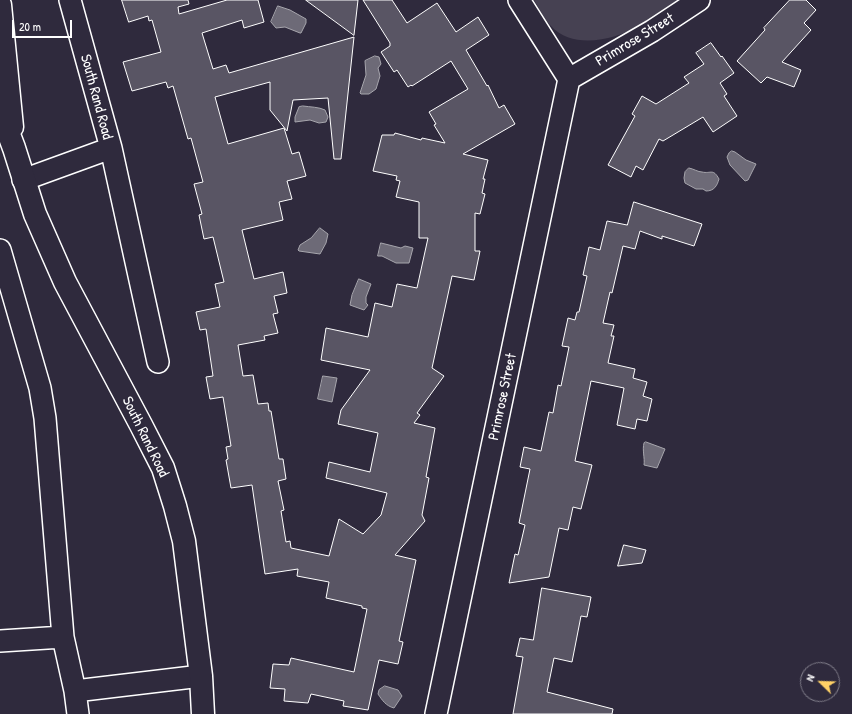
<!DOCTYPE html>
<html>
<head>
<meta charset="utf-8">
<style>
	body { margin:0 }
	#map { position:relative; width:852px; height:714px; overflow:hidden; background:#2f2a3d; font-family:"Patrick Hand",sans-serif }
	canvas { display:block }
	.north { position:absolute; left:800px; top:662px; width:40px; height:40px; box-sizing:border-box; background:#2f2a3d; border:1px solid #827f8b; border-radius:50%; rotate:293deg; font-size:11px; font-weight:700; line-height:16px; text-align:center; color:#fff }
	.north::after { content:''; display:block; margin:auto; width:14px; height:18px; background:#ffd166; clip-path:polygon(50% 0,100% 100%,50% 72%,0 100%) }
	.scale { position:absolute; left:12px; top:20px; width:60px; height:18px; box-sizing:border-box; border:2px solid #fff; border-top:0; padding-left:5px; font-size:12px; line-height:14px; white-space:nowrap; color:#fff; -webkit-text-stroke:3px #2f2a3d; paint-order:stroke }
</style>
</head>
<body>
<div id="map">
<canvas width="852" height="714"></canvas>
<div class="north">N</div>
<div class="scale">20 m</div>
</div>
<script>
const g = document.querySelector('canvas').getContext('2d');
g.lineJoin = 'round';
function fill(path, color) { g.fillStyle = color; g.fill(path, 'evenodd'); }
function trace(path, color, width, dash) { g.strokeStyle = color; g.lineWidth = width; g.lineCap = dash ? 'butt' : 'round'; g.setLineDash(dash || []); g.stroke(path); }
function drawText(font, color, halo, rows, align = 'center') {
  g.font = font + ' "Patrick Hand",sans-serif'; g.lineWidth = 3.5; g.setLineDash([]); g.textBaseline = 'middle'; g.strokeStyle = halo; g.fillStyle = color; for (const [text, x, y, turn = 0] of rows) {
    g.save(); g.translate(x, y); g.rotate((+turn || 0) * Math.PI / 180); g.textAlign = isNaN(turn) ? turn : align; if (halo) g.strokeText(text, 0, 0); g.fillText(text, 0, 0); g.restore();
  }
}
fill(new Path2D(`
	M534,0H680C667,9 653,19 639,26C614,40 573,50 551,26C544,19 539,8 534,0Z`), '#464152');
const water = new Path2D(`
	M278,6L290,10L306,19V23L301,33H300L285,27L276,28L271,22Z
	M375,56L379,57L381,64L378,68L380,76L376,89L369,94H361L360,93L366,75L365,61Z
	M303,106C310,107 319,107 325,110L328,117L326,122L319,123L310,120L295,122V117L299,107Z
	M732,151L735,152L746,160L756,164L748,180L745,181L730,165L727,157L729,153Z
	M689,168C694,169 698,172 702,172C711,174 713,168 719,179C717,186 714,191 706,191L703,189H696L685,183L684,178L685,172Z
	M320,228L328,234L326,243L320,254L299,251L298,250L300,245L311,238Z
	M381,243L401,248L405,246L413,248L409,263H396L382,256H378Z
	M359,279L371,284L366,297V303L368,305L364,310L350,305L352,295Z
	M323,376L337,378L332,402L318,399Z
	M646,442L665,449L657,468L644,465C645,458 642,450 644,443Z
	M385,686L398,690L402,696L394,708C386,706 382,700 378,694L379,690Z`);
fill(water, '#6d6a77');
trace(water, '#a7a6ad', 1);
const building = new Path2D(`
	M122,0H188L189,4L178,7L179,14L227,0H258L264,22L244,28L242,20L202,33L213,69L226,65L229,73L354,37L341,159H334L328,98L293,100L287,131L270,110V82L215,97L228,144L284,128L292,154L299,152L306,176L287,181L292,199L279,202L283,220L242,230L254,279L283,272L287,293L274,296L278,313L273,314L278,333L264,336L265,340L238,345L243,376L253,375L258,404L268,403L269,411H271L279,459H283L286,479L278,481L284,510L281,511L286,542L290,541L291,548L329,556L339,519L363,534L381,515L387,493L326,478L329,462L370,472L378,433L338,424L341,410L370,370L321,360L326,328L368,337L375,303L392,307L397,284L417,288L428,238H419V202L396,197L400,181L396,180L397,176L373,171L382,135H394L395,133L421,140L422,138L445,143L434,125L436,124L429,112L468,89L451,61L412,86L411,85L408,87L397,70L394,72L381,52L390,46V43L363,0H392L407,23L437,3L456,32L478,17L489,35L466,50L487,86L488,85L499,108L504,105L515,124L463,154L488,160L483,179H485L482,193L485,194L480,214L475,213V251H480L474,280L452,276L432,368L444,376L417,413L420,415L414,423L435,428L426,477L429,478L422,515L425,521L395,555L416,560L399,641L403,642L398,664L379,660L368,710L343,706L344,701L311,694L308,703L284,701L285,689L270,688L273,664L289,665L291,658L354,672L367,609L362,608V606L326,598L329,582L297,576L298,569L265,574L252,485L231,488L226,460L228,459L226,447L231,446L223,397L210,399L206,377L213,376L206,329L200,330L196,312L220,307L215,284L224,282L213,237L204,239L199,215L202,214L194,184L203,182L191,138L188,139L173,86L168,88L166,82L132,91L123,62L161,52L152,20L149,21L148,16L129,22Z
	M306,0H358L354,35Z
	M790,0H806L816,10L804,23L811,30L782,62L801,70L794,87L767,77L761,83L737,61L765,30L764,28Z
	M711,43L721,57L722,56L734,73L720,83L727,94L724,96L737,116L713,132L703,117L663,141L659,139L643,170L636,166L631,177L608,165L635,116L632,114L642,96L656,104L689,83L684,77L704,64L696,53Z
	M634,202L702,224L694,246L662,236V239L640,231L635,249L623,246L612,293L610,292L603,323L614,325L611,336H614L608,363L635,369L633,378L647,382L643,396L652,399L647,421L637,419L635,429L617,425L624,388L591,381L575,461L592,465L581,509L573,507L568,530L559,528L549,577L509,583L515,554L518,555L525,525L519,523L530,469L520,467L524,447L541,451L549,412L553,413L558,385L561,386L569,347L562,346L568,318L575,320L577,312H579L587,276L583,275L589,247L600,250L607,221L627,225Z
	M624,545L646,550L642,563L618,566Z
	M542,588L591,597L587,617L581,616L572,662L554,658L547,692L613,709L612,714H513L523,657L516,656L520,638L533,640Z`);
fill(building, '#595564');
trace(building, '#fff', 1);
const street = new Path2D(`
	M70,0L111,148L158,362
	M569,79L652,31L699,0
	M23,180L111,148
	M0,250L40,388L45,418L63,637L75,691L78,714
	M0,641L63,637
	M75,691L201,676
	M436,714L569,79L519,0`);
const secondary = new Path2D(`
	M0,5L12,127
	M0,111L14,148L35,214L65,282L141,425L163,468L175,506L184,541L201,676L203,714`);
trace(street, '#fff', 24);
trace(secondary, '#fff', 25);
trace(street, '#2f2a3d', 21);
trace(secondary, '#2f2a3d', 22);
drawText('15px', '#fff', '#2f2a3d', [
	["Primrose Street",635,40,-31],
	["South Rand Road",96,97,75],
	["Primrose Street",503,397,-78],
	["South Rand Road",145,437,64]
]);
</script>
</body>
</html>
